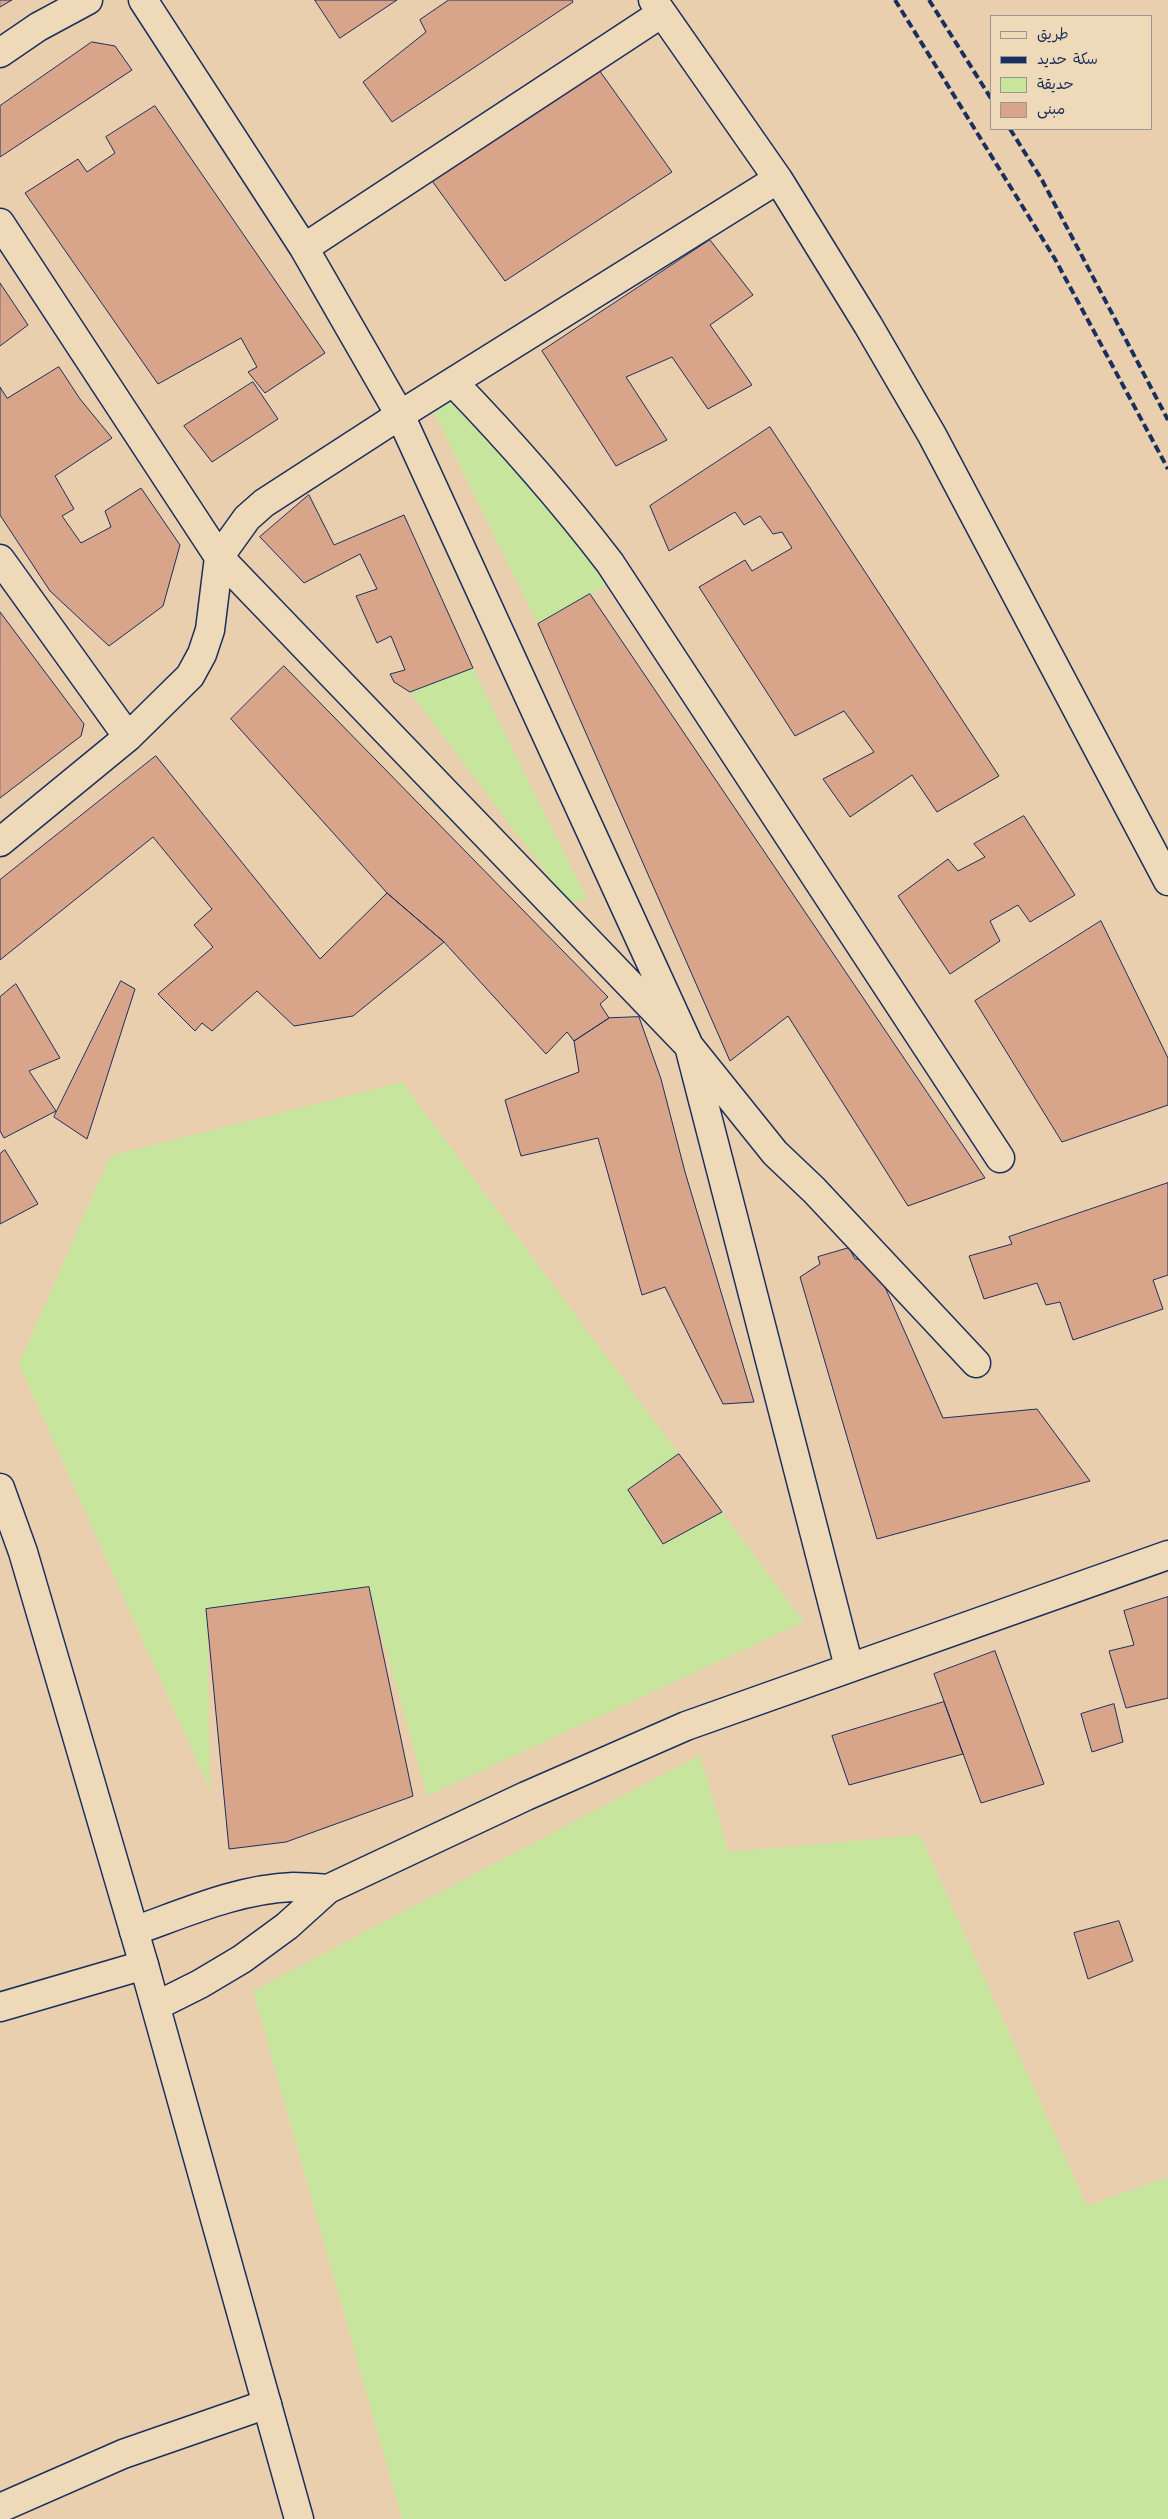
<!DOCTYPE html>
<html>
<head>
<meta charset="utf-8">
<style>
	body { margin:0 }
	#map { position:relative; width:1168px; height:2519px; overflow:hidden; background:#eacfaf; font-family:Kalam,"Playpen Sans Arabic",sans-serif }
	canvas { display:block }
	.legend { position:absolute; left:990px; top:15px; width:162px; height:115px; box-sizing:border-box; background:#eedab8; border:1px solid #9a9694; margin:0; padding:6px 9px; list-style:none; font-size:15px; color:#1b2f5e }
	.legend li { display:flex; align-items:center; gap:10px; height:25px }
	.legend b { width:25px; border:1px solid #9a9694 }
</style>
</head>
<body>
<div id="map">
<canvas width="1168" height="2519"></canvas>
<ul class="legend">
<li><b style="height:6px;background:#eedab8"></b>طريق</li>
<li><b style="height:6px;background:#1b2f5e"></b>سكة حديد</li>
<li><b style="height:14px;background:#c7e59c"></b>حديقة</li>
<li><b style="height:14px;background:#d8a58b"></b>مبنى</li>
</ul>
</div>
<script>
const g = document.querySelector('canvas').getContext('2d');
g.lineJoin = 'round';
function fill(path, color) { g.fillStyle = color; g.fill(path, 'evenodd'); }
function trace(path, color, width, dash) { g.strokeStyle = color; g.lineWidth = width; g.lineCap = dash ? 'butt' : 'round'; g.setLineDash(dash || []); g.stroke(path); }
fill(new Path2D(`
	M456,399L611,582L538,624L433,411Z
	M473,668L587,899L569,903L410,692Z
	M402,1082L804,1622L427,1796L369,1588L207,1609L210,1790L19,1364L110,1156Z
	M700,1755L729,1852L920,1835L1087,2206L1168,2177V2519H402L253,1991Z`), '#c7e59c');
const building = new Path2D(`
	M0,0H12L0,7Z
	M315,0H397L340,38Z
	M449,0H572L573,2L392,122L363,82L426,32L420,20Z
	M92,42L115,46L132,70L0,157V106Z
	M594,63L672,172L505,281L427,174Z
	M155,106L325,353L265,393L248,372L257,367L241,338L158,384L25,193L78,159L87,172L115,153L106,137Z
	M710,240L753,295L710,325L752,385L708,409L672,357L626,377L667,440L616,466L542,351Z
	M0,283L28,325L0,346Z
	M59,367L80,399L112,438L55,476L74,509L62,516L81,543L111,527L105,511L141,488L180,545L163,606L109,646L50,591L0,515V387L7,398Z
	M253,382L278,419L212,462L184,426Z
	M770,427L999,776L937,812L912,775L850,817L823,779L874,752L844,711L795,736L699,587L745,560L752,571L792,548L782,532L773,534L760,516L744,525L735,512L669,551L650,506Z
	M309,495L334,545L404,515L473,668L410,692L394,682L390,674L405,670L391,636L377,643L356,596L377,589L360,554L304,583L260,537Z
	M590,594L985,1178L908,1206L788,1016L730,1061L538,624Z
	M0,612L84,724L81,736L0,798Z
	M284,666L608,997L600,1004L609,1018L574,1041L567,1032L546,1054L444,942L387,893L231,719Z
	M156,756L320,959L387,893L444,942L353,1016L294,1026L257,991L212,1031L202,1023L195,1031L158,994L213,947L194,925L212,909L153,837L0,960V880Z
	M1024,816L1075,895L1030,922L1018,905L990,921L1000,941L950,974L898,896L948,859L958,871L985,857L974,844Z
	M1101,921L1168,1058V1105L1062,1142L975,1001Z
	M121,981L135,989L87,1139L54,1117Z
	M16,984L60,1058L29,1071L56,1111L4,1138L0,1131V997Z
	M639,1017L661,1079L685,1172L754,1402L723,1404L665,1287L642,1295L598,1138L521,1156L505,1100L579,1072L574,1041L609,1018Z
	M5,1150L38,1204L0,1224V1154Z
	M1168,1183V1275L1153,1280L1163,1309L1073,1340L1060,1302L1046,1305L1037,1283L984,1299L969,1256L1012,1244L1009,1237Z
	M849,1248L855,1259L873,1260L943,1418L1037,1409L1090,1481L877,1539L800,1277L820,1264L818,1257Z
	M679,1454L722,1512L663,1544L628,1490Z
	M369,1587L413,1796L286,1842L229,1849L206,1609Z
	M1168,1597V1698L1126,1708L1109,1651L1134,1645L1124,1611Z
	M995,1651L1044,1784L981,1803L934,1674Z
	M944,1702L963,1754L849,1785L832,1736Z
	M1114,1704L1123,1742L1092,1752L1081,1714Z
	M1119,1921L1133,1961L1088,1979L1074,1933Z`);
fill(building, '#d8a58b');
trace(building, '#1b2f5e', 1);
const minor = new Path2D(`
	M143,0L304,248L400,415L689,1046L849,1667
	M653,0L778,179L868,325L932,435L1168,881
	M0,53L38,27L88,0
	M0,223L219,557L689,1046L775,1153L814,1190L976,1363
	M304,248L662,13
	M453,382C509,440 561,499 610,563L1000,1158
	M0,559L128,737
	M0,842L128,737L190,676L202,654L210,630L219,557L247,518L264,503L400,415L778,179
	M134,1931C185,1913 238,1889 293,1887C305,1887 316,1888 328,1889
	M156,2006L200,1984L242,1959L287,1926L328,1889L526,1796L686,1726L1168,1555
	M0,2007L144,1965
	M0,2508L123,2454L267,2404`);
const major = new Path2D(`
	M0,1488L23,1552L144,1965L299,2519`);
trace(minor, '#1b2f5e', 31);
trace(major, '#1b2f5e', 31);
trace(minor, '#eedab8', 28);
trace(major, '#eedab8', 28);
trace(new Path2D(`
	M895,0L1055,259L1168,469
	M929,0L992,100
	M1010,129L1042,180L1168,420`), '#1b2f5e', 4, [8, 4]);
</script>
</body>
</html>
